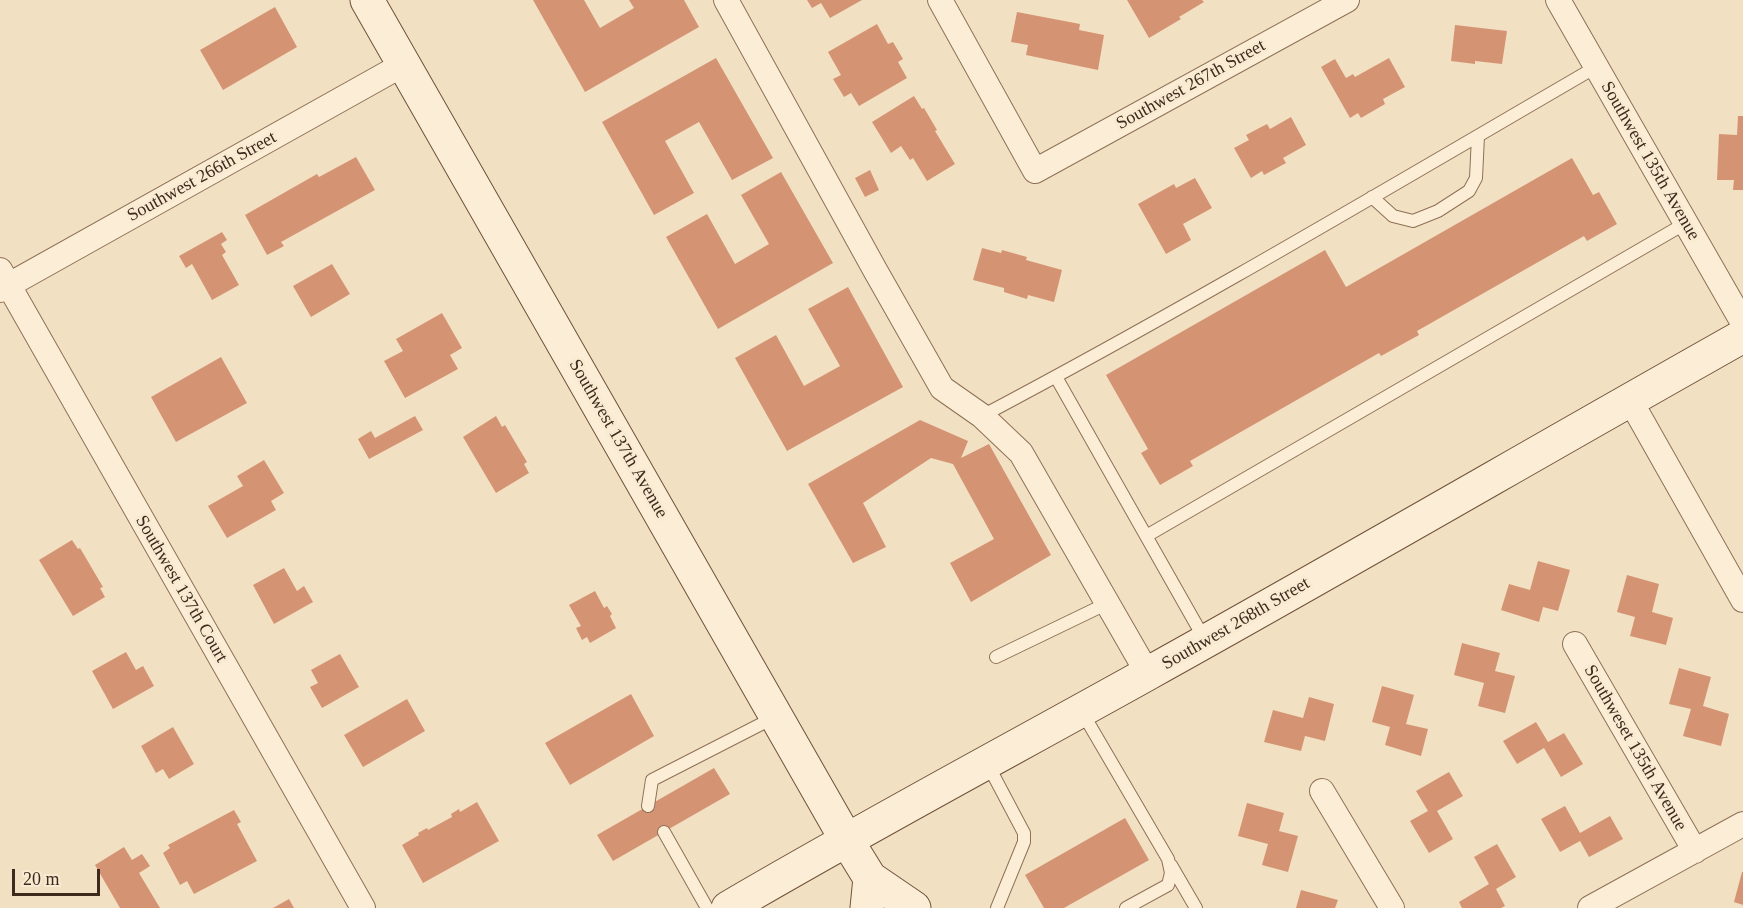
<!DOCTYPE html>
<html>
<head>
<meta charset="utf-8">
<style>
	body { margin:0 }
	#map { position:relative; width:1743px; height:908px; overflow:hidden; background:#f2e0c2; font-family:Georgia,serif }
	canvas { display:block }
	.scale { position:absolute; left:12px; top:869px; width:88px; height:27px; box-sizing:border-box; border:3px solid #3d2a1d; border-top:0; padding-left:8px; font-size:18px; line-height:21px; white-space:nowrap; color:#3d2a1d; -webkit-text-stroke:4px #f9ebd2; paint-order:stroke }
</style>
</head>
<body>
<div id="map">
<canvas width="1743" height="908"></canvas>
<div class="scale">20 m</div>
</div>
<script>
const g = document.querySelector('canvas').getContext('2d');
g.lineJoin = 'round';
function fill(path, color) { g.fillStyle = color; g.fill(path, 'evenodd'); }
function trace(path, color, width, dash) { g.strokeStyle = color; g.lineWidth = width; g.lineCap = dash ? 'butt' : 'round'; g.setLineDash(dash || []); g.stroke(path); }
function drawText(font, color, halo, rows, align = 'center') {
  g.font = font + ' Georgia,serif'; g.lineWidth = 6; g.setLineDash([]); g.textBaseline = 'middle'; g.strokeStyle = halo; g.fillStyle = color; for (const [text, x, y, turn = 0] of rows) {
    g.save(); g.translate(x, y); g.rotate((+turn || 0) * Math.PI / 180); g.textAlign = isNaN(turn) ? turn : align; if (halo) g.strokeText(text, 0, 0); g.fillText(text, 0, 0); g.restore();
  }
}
fill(new Path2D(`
	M533,0H584L600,28L634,8L629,0H684L699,27L585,92Z
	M807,0H862L830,18L821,3L812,8Z
	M1127,0H1202L1204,2L1179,17L1181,19L1149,38Z
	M275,7L297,47L223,90L200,50Z
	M1017,12L1080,24L1079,30L1104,35L1098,70L1026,55L1028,45L1011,42Z
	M877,24L888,44L893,42L903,59L898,62L907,78L859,106L851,93L844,97L833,79L841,75L828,52Z
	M1455,25L1507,31L1502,64L1475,61V64L1451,61Z
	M716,58L773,158L732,180L699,122L665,141L694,193L654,215L602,122Z
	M1389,58L1405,87L1383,99L1385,104L1361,118L1358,113L1350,118L1321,67L1335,59L1346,78L1353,74L1355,77Z
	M914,96L922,109L924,108L937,130L935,131L955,164L927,181L913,158L910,160L901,146L891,153L872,122Z
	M1738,116H1743V190H1733L1734,180H1717L1719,134L1737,135Z
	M1291,117L1306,145L1283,158L1286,163L1264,175L1262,171L1251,178L1234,148L1249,140L1246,135L1267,124L1270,129Z
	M356,157L375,190L281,242L284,246L267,255L245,215L317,174L319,177Z
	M1572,158L1593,195L1599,192L1617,224L1587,241L1584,236L1417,331L1419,335L1381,356L1379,353L1190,461L1193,466L1160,485L1141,453L1148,449L1106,375L1325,250L1346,287Z
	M870,170L879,190L865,197L855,178Z
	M781,172L833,263L718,329L666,237L707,214L735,264L769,244L741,195Z
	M1195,178L1212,208L1183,224L1191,240L1166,254L1138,204L1174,184L1176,188Z
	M222,232L227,240L221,244L226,252L222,255L239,285L212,300L192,264L186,268L179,256Z
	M982,248L1001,253L1002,250L1027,257L1026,260L1062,270L1054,302L1028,295L1027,299L1004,292V288L973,280Z
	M332,264L350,294L311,317L293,286Z
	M848,287L903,387L787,451L735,358L776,335L804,386L840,366L808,309Z
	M442,313L462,348L450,355L458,369L405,398L384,361L403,351L396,339Z
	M221,357L247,403L176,442L151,397Z
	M415,416L423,430L369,459L358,439L371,431L375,438Z
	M496,416L502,427L505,425L527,462L524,464L529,473L496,493L463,437Z
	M920,420L968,441L961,458L989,444L1051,555L971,602L950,563L994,539L953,464L931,458L863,503L886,547L853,563L808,484Z
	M264,460L284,493L271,501L276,510L227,538L208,506L243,486L237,476Z
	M72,540L78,549L80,548L103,587L100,588L105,597L73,616L39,560Z
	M1538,561L1570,570L1558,611L1543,607L1539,622L1501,610L1509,584L1530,590Z
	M284,568L297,591L304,586L313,602L274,624L253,585Z
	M1627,575L1659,584L1652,612L1673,618L1666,645L1630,636L1635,617L1617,612Z
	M595,591L604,608L607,606L612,614L610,616L616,628L590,643L587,637L582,640L576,628L581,626L569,605Z
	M1462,643L1500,653L1495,671L1515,676L1505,713L1478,706L1484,683L1454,675Z
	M126,652L136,670L143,666L154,686L113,709L92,671Z
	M340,654L359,687L322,708L310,687L318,683L311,670Z
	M1679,668L1711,677L1703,706L1729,714L1721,746L1683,736L1691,709L1669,704Z
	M1382,686L1414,695L1406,724L1428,729L1421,756L1385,745L1390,727L1372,722Z
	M631,694L654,736L570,785L545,743Z
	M1309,697L1334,704L1325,741L1305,736L1301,751L1264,742L1273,710L1303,718Z
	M407,699L425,731L363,767L344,735Z
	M1536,722L1548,742L1564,733L1583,764L1561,777L1544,748L1517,764L1503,741Z
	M173,727L194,764L169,779L163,769L156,773L141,746Z
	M714,768L730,794L613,861L597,835Z
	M1449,772L1463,796L1437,811L1453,839L1429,853L1410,821L1428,811L1416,791Z
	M477,802L499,841L423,883L402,845L419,835L418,833L427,828L428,830L452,817L451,814L459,809L460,812Z
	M1247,803L1284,813L1279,831L1298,836L1288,872L1262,865L1268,844L1238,836Z
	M1565,806L1580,833L1610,816L1623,839L1589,857L1580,841L1560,852L1541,819Z
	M234,810L241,822L237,824L257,861L194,894L187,881L180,885L163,853L170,848L168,845Z
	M1125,818L1149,860L1064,908H1044L1025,875Z
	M1497,844L1516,877L1496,889L1505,906L1501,908H1462L1459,902L1489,884L1474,857Z
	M124,847L132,860L142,854L150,866L139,873L160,908H120L95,865Z
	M1742,872H1743V905L1734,902Z
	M1301,890L1338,900L1335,908H1296Z
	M289,899L294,908H273Z`), '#d49474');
const service = new Path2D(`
	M1372,197L1393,216L1413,221L1438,211L1469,191L1476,178L1478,136
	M1056,377L1205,640
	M982,416C1190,306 1393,185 1596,67
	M1148,535L1686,223
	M996,657L1108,603
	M1082,712L1168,859L1171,873L1168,885L1126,908
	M988,765L1024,833V842L997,908
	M648,806L652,780L775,717
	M664,832L707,908
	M1171,865L1196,908`);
const minor = new Path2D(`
	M726,0L875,270L942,388L982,416L1021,453L1148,674
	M940,0L1035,171L1347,0
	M1558,0L1743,323
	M0,270L363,908
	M0,290L404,64
	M1630,400L1743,600
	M1575,644L1695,851
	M1322,791L1392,908
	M1590,908L1743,824`);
const secondary = new Path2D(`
	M367,0L846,839L870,878L914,908
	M728,908C866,827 1007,752 1147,674C1347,563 1544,448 1743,336
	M867,908L870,878`);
trace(service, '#8e7057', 14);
trace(minor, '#8e7057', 26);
trace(secondary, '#70513a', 35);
trace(service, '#fceed6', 12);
trace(minor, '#fceed6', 24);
trace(secondary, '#fceed6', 33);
drawText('18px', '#3d2a1d', '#f9ebd2', [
	["Southwest 267th Street",1191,85,-29],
	["Southwest 135th Avenue",1650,161,60],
	["Southwest 266th Street",202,177,-29],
	["Southwest 137th Avenue",618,439,60],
	["Southwest 137th Court",181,589,60],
	["Southwest 268th Street",1236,624,-30],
	["Southweset 135th Avenue",1635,748,60]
]);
</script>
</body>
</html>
